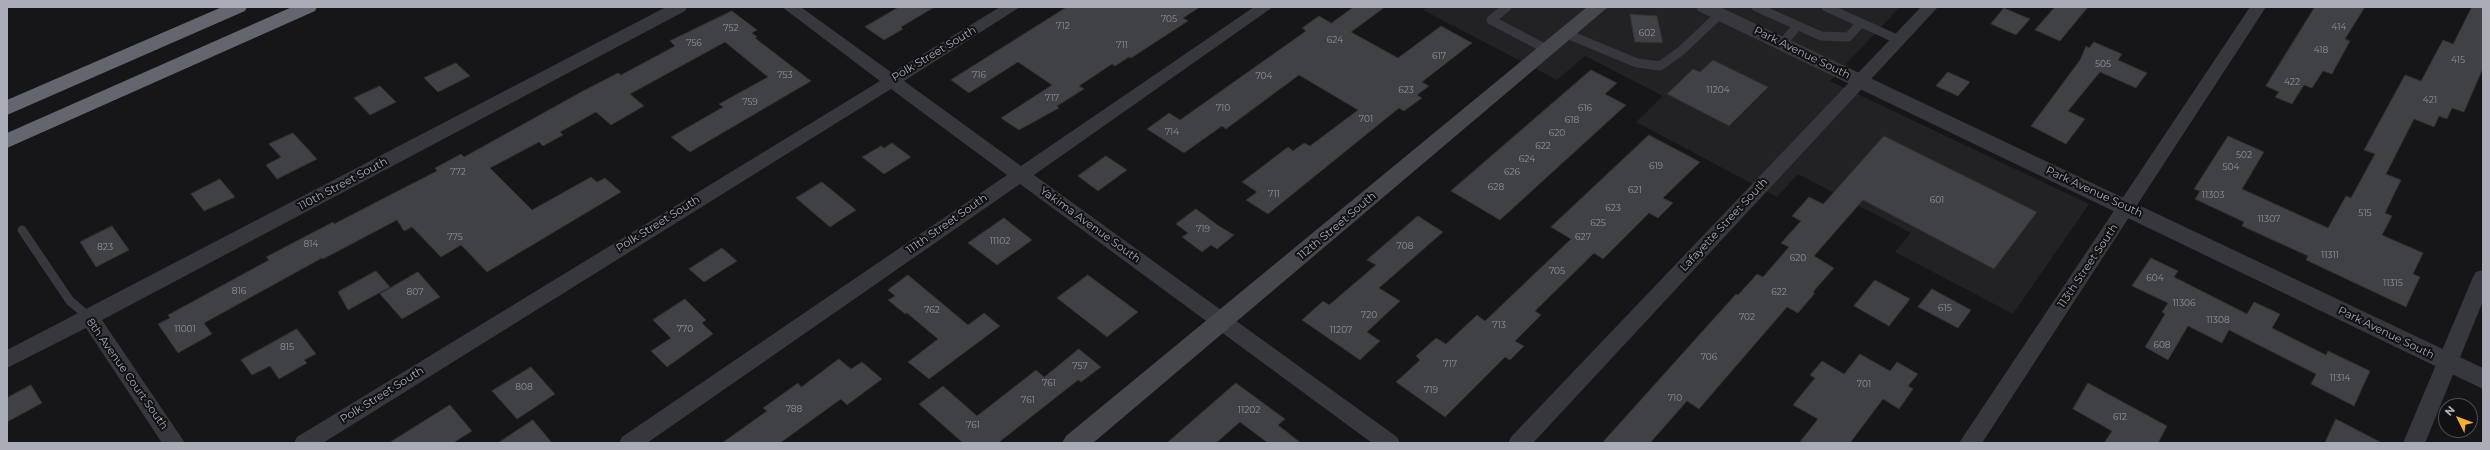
<!DOCTYPE html>
<html>
<head>
<meta charset="utf-8">
<style>
	body { margin:0 }
	#map { position:relative; width:2490px; height:450px; overflow:hidden; background:#161618; font-family:Montserrat,sans-serif }
	canvas { display:block }
	.frame { position:absolute; inset:0; border:8px solid #a8adb8; pointer-events:none }
	.north { position:absolute; left:2438px; top:398px; width:40px; height:40px; box-sizing:border-box; background:#111113; border:1px solid #4d4f55; border-radius:50%; rotate:312deg; font-size:11px; font-weight:700; line-height:16px; text-align:center; color:#a8adb8 }
	.north::after { content:''; display:block; margin:auto; width:14px; height:18px; background:#f2b134; clip-path:polygon(50% 0,100% 100%,50% 72%,0 100%) }
</style>
</head>
<body>
<div id="map">
<canvas width="2490" height="450"></canvas>
<div class="frame"></div>
<div class="north">N</div>
</div>
<script>
const g = document.querySelector('canvas').getContext('2d');
g.lineJoin = 'round';
function fill(path, color) { g.fillStyle = color; g.fill(path, 'evenodd'); }
function trace(path, color, width, dash) { g.strokeStyle = color; g.lineWidth = width; g.lineCap = dash ? 'butt' : 'round'; g.setLineDash(dash || []); g.stroke(path); }
function drawText(font, color, halo, rows, align = 'center') {
  g.font = font + ' Montserrat,sans-serif'; g.lineWidth = 4; g.setLineDash([]); g.textBaseline = 'middle'; g.strokeStyle = halo; g.fillStyle = color; for (const [text, x, y, turn = 0] of rows) {
    g.save(); g.translate(x, y); g.rotate((+turn || 0) * Math.PI / 180); g.textAlign = isNaN(turn) ? turn : align; if (halo) g.strokeText(text, 0, 0); g.fillText(text, 0, 0); g.restore();
  }
}
fill(new Path2D(`
	M1428,7H1900L1830,81L2089,204L2013,314L1895,252L1911,233L1798,174L1777,197L1636,122L1663,96L1585,56L1557,80L1423,10Z`), '#222225');
const building = new Path2D(`
	M899,7L933,8L901,27L903,29L884,40L865,27Z
	M1067,7H1200L1183,18L1188,21L1131,58L1129,57L1115,66L1112,64L1079,86L1084,89L1057,106L1059,108L1019,130L1001,118L1052,85L1018,62L969,93L951,80Z
	M1354,7H1385L1351,32L1398,58L1441,26L1472,43L1422,82L1429,86L1417,95L1422,98L1404,111L1399,108L1268,214L1246,200L1257,192L1242,182L1288,147L1293,151L1304,143L1310,146L1358,110L1299,75L1226,129L1222,126L1184,153L1147,129L1169,113L1180,120L1306,31L1302,28L1319,16L1331,23Z
	M2055,7H2088L2060,41L2035,30Z
	M2315,7H2365L2345,39L2350,41L2332,74L2323,71L2312,88L2304,85L2292,104L2275,97L2279,92L2266,86Z
	M2472,7H2483V68L2464,112L2452,108L2447,119L2439,116L2434,127L2414,119L2386,174L2401,180L2385,213L2392,216L2382,235L2423,253L2413,274L2420,277L2406,307L2306,260L2308,256L2242,226L2244,222L2195,199L2200,191L2194,189L2228,136L2264,152L2242,189L2328,228L2346,196L2351,198L2375,154L2364,150L2405,75L2421,81L2443,40L2453,44Z
	M2004,8L2030,19L2016,35L1991,24Z
	M732,11L757,30L752,33L757,37L755,38L811,81L690,152L671,137L723,107L719,104L768,77L725,42L630,94L644,106L611,125L596,112L560,132L563,135L543,146L539,142L490,168L532,210L591,177L597,182L605,178L621,192L487,272L461,245L441,257L412,227L404,231L397,220L323,259L322,258L204,323L212,334L178,353L158,324L170,318L168,315L269,260L266,257L333,222L334,224L394,193L437,171L435,168L461,154L464,157L583,91L618,73L621,75L675,46L670,41Z
	M1630,14L1657,16L1663,43L1635,42Z
	M2094,42L2122,54L2118,60L2147,73L2136,88L2100,72L2068,111L2085,119L2066,144L2031,126L2080,60L2086,46L2089,48Z
	M1713,60L1768,87L1729,126L1667,94L1693,69L1700,72Z
	M456,63L470,76L438,92L424,78Z
	M1591,70L1617,83L1605,94L1626,105L1500,220L1451,191Z
	M1948,72L1970,82L1958,96L1936,86Z
	M380,86L396,102L370,115L354,98Z
	M293,133L317,159L277,179L266,165L281,157L269,144Z
	M1649,135L1700,162L1663,198L1673,203L1658,218L1649,213L1603,259L1594,253L1535,311L1541,315L1515,341L1524,346L1510,360L1505,357L1445,417L1396,382L1420,360L1416,356L1436,338L1446,344L1477,315L1485,321L1571,239L1551,227Z
	M1884,136L2037,212L1994,269L1863,200L1814,256L1834,268L1813,292L1815,293L1798,313L1787,307L1699,409L1687,401L1650,443H1602L1736,294L1738,295L1757,274L1763,277L1789,247L1781,243L1801,221L1792,216L1809,197L1823,204Z
	M892,143L911,157L884,174L862,157L881,146L884,148Z
	M1106,156L1127,170L1098,191L1078,176Z
	M220,179L235,197L204,211L191,194Z
	M822,182L856,210L830,227L796,198Z
	M1196,209L1219,226L1234,235L1217,249L1211,245L1202,252L1182,237L1188,233L1176,224Z
	M1418,216L1443,232L1379,288L1400,301L1367,332L1380,341L1360,360L1302,320L1323,301L1329,305L1376,265L1367,260Z
	M1004,218L1032,240L997,265L968,243Z
	M112,226L129,250L96,267L80,242Z
	M722,248L737,261L704,282L689,269Z
	M2151,258L2178,271L2174,277L2247,314L2254,302L2280,314L2272,328L2326,355L2328,351L2370,371L2354,406L2311,384L2316,374L2229,330L2222,343L2188,326L2168,360L2145,347L2165,314L2162,312L2168,303L2132,286Z
	M376,271L390,287L348,310L338,292Z
	M418,272L440,297L402,319L380,294Z
	M908,275L968,325L984,313L1000,326L929,379L908,362L938,339L907,313L905,314L888,300L895,296L888,290Z
	M1088,275L1138,312L1107,337L1057,298Z
	M1875,280L1910,299L1889,326L1854,306Z
	M1932,289L1971,310L1958,328L1918,307Z
	M685,299L706,320L702,323L713,334L667,367L651,351L671,338L653,320Z
	M297,329L316,354L304,360L307,363L279,379L270,366L252,375L241,360Z
	M1079,349L1101,367L1081,382L1078,380L998,443H963L919,404L943,386L977,416L1036,370L1044,377Z
	M1860,354L1890,371L1897,362L1918,374L1908,386L1913,389L1899,409L1883,399L1850,443H1799L1818,419L1793,405L1815,378L1810,375L1822,361L1844,374Z
	M839,359L851,369L862,362L882,379L847,405L841,399L780,443H722L767,411L763,408L798,383L801,387Z
	M531,367L555,394L517,419L492,391Z
	M1236,383L1285,419L1278,425L1301,443H1268L1240,422L1216,443H1167Z
	M2088,383L2167,426L2158,443H2104L2112,431L2073,409Z
	M31,385L42,403L7,422V398Z
	M450,405L472,431L453,443H389Z
	M2336,419L2382,443H2325Z
	M533,420L552,443H498Z`);
fill(building, '#404145');
trace(building, '#303034', 1);
trace(new Path2D(`
	M1507,7L1491,20L1548,50
	M1756,7L1821,36L1848,37L1861,23
	M1826,7L1899,40
	M1567,34L1637,63L1660,66L1681,51L1720,14
	M1782,44L1797,26
	M22,230L70,301L89,317`), '#37383d', 9);
fill(new Path2D(`
	M666,7H687L685,11L102,320L185,443H162L86,328L7,368V350Z
	M782,7H801L892,73L1000,7H1020L904,81L1021,166L1254,7H1273L1034,175L1397,437L1400,443H1372L1020,184L647,443H619L622,437L1007,175L891,89L323,443H294L297,437L880,81Z
	M1921,7H1938L1533,443H1508L1511,437Z
	M2250,7H2266L1982,443H1959Z
	M2483,270V301L2425,443H2403L2473,277L2476,272Z`), '#37383d');
fill(new Path2D(`
	M1696,7H1720L2483,368V389L1698,11Z`), '#37383d');
fill(new Path2D(`
	M1587,7H1608L1093,443H1062L1066,436Z`), '#45474d');
fill(new Path2D(`
	M222,7H247L245,11L7,115V100Z
	M292,7H317L315,11L7,148V133Z`), '#63666e');
drawText('9px', '#8e929b', null, [
	["705",1169,19],
	["712",1063,26],
	["414",2339,27],
	["752",731,28],
	["602",1647,33],
	["624",1335,40],
	["756",694,43],
	["711",1122,45],
	["418",2321,50],
	["617",1439,56],
	["415",2458,60],
	["505",2103,64],
	["753",785,75],
	["716",979,75],
	["704",1264,76],
	["422",2292,82],
	["623",1406,90],
	["11204",1718,90],
	["717",1052,98],
	["421",2430,100],
	["759",750,102],
	["710",1223,108],
	["616",1585,108],
	["701",1366,119],
	["618",1572,120],
	["714",1172,132],
	["620",1557,133],
	["622",1543,146],
	["502",2244,155],
	["624",1527,159],
	["619",1656,166],
	["504",2231,167],
	["772",458,172],
	["626",1512,172],
	["628",1496,187],
	["621",1635,190],
	["711",1274,194],
	["11303",2213,195],
	["601",1937,200],
	["623",1613,208],
	["515",2365,213],
	["11307",2269,219],
	["625",1598,223],
	["719",1203,229],
	["775",455,237],
	["627",1583,237],
	["11102",1000,241],
	["814",311,244],
	["708",1405,246],
	["823",105,247],
	["11311",2330,255],
	["620",1798,258],
	["705",1557,271],
	["604",2155,278],
	["11315",2393,283],
	["816",239,291],
	["807",415,292],
	["622",1779,292],
	["11306",2184,303],
	["615",1945,308],
	["762",932,310],
	["720",1369,315],
	["702",1747,317],
	["11308",2218,320],
	["713",1499,325],
	["11001",185,329],
	["770",685,329],
	["11207",1341,330],
	["608",2162,345],
	["815",287,347],
	["706",1709,357],
	["717",1450,364],
	["757",1080,366],
	["11314",2340,378],
	["761",1049,383],
	["701",1864,384],
	["808",524,387],
	["719",1431,390],
	["710",1675,398],
	["761",1028,400],
	["788",794,409],
	["11202",1249,410],
	["612",2120,417],
	["761",973,425]
]);
drawText('11px', '#a8adb8', '#111113', [
	["Park Avenue South",1802,53,26],
	["Polk Street South",934,54,-31],
	["110th Street South",343,184,-28],
	["Park Avenue South",2094,192,25],
	["Polk Street South",658,224,-32],
	["111th Street South",947,224,-35],
	["Yakima Avenue South",1090,225,36],
	["Lafayette Street South",1724,225,-47],
	["112th Street South",1337,226,-40],
	["113th Street South",2088,266,-56],
	["Park Avenue South",2386,333,26],
	["8th Avenue Court South",127,374,55],
	["Polk Street South",382,395,-32]
]);
</script>
</body>
</html>
